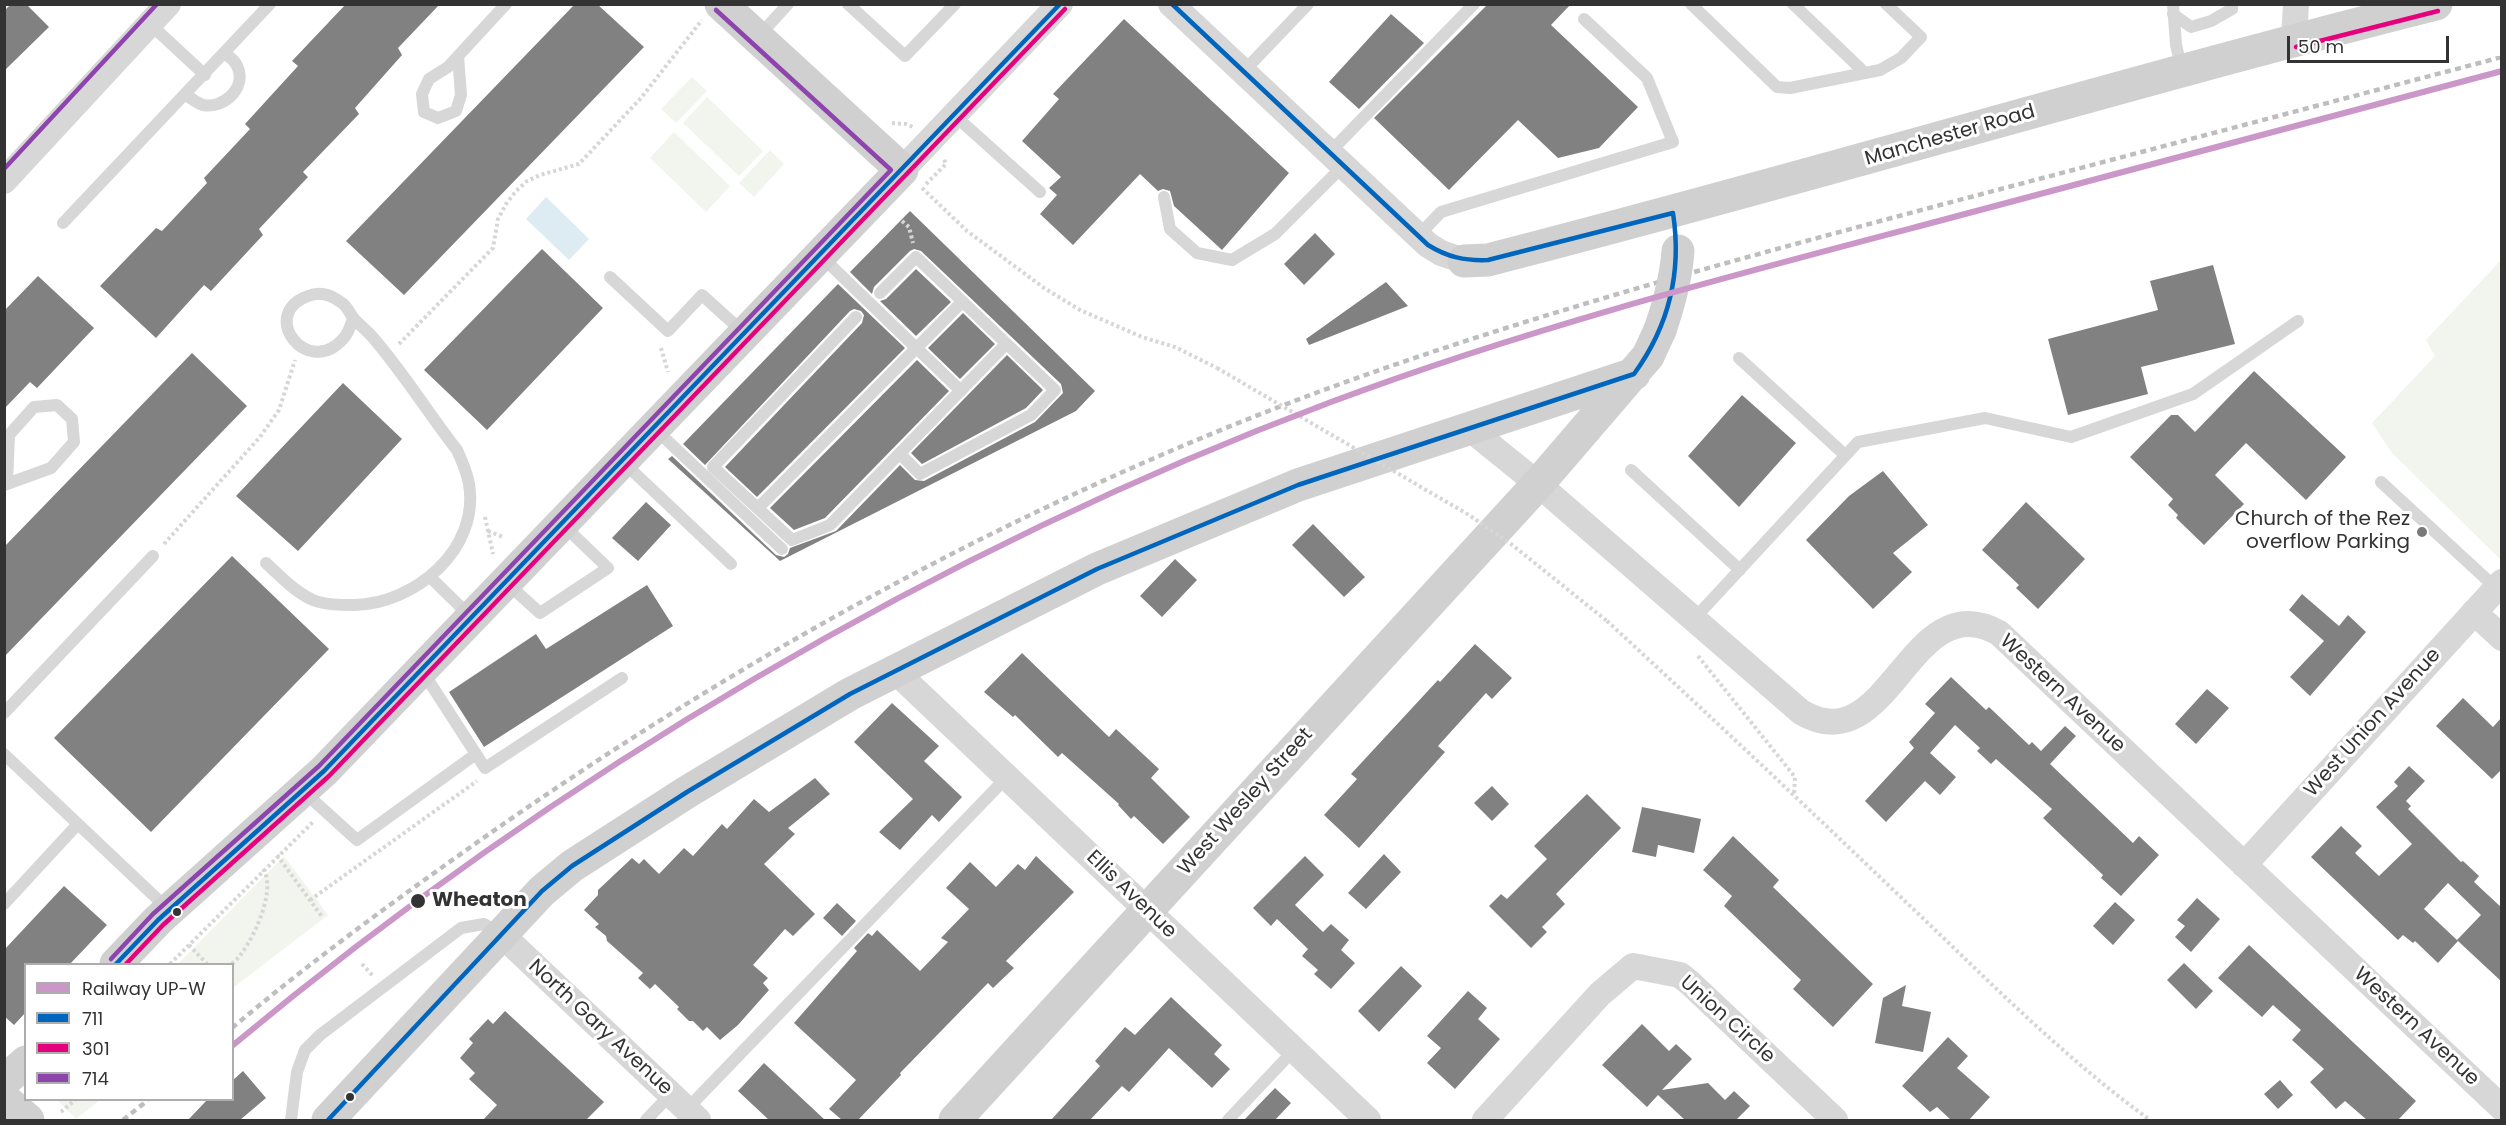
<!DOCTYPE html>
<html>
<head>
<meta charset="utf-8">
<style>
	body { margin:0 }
	#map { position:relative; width:2506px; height:1125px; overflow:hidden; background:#fff; font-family:Poppins,sans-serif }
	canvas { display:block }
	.frame { position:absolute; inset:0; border:6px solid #333; pointer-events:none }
	.legend { position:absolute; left:24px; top:963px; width:210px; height:138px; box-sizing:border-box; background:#fff; border:2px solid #adadad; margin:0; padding:8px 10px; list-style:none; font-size:18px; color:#333 }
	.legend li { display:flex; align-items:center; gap:12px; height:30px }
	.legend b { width:30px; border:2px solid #adadad }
	.scale { position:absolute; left:2287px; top:36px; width:162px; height:27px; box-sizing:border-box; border:3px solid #333; border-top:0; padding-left:8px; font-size:18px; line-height:21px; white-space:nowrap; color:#333; -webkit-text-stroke:4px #fff; paint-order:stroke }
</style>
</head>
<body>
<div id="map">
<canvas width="2506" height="1125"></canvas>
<div class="frame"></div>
<ul class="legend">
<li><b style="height:8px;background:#cb97c8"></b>Railway UP-W</li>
<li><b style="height:8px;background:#0065bd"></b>711</li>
<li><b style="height:8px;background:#e5007d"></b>301</li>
<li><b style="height:8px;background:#8e44ad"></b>714</li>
</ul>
<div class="scale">50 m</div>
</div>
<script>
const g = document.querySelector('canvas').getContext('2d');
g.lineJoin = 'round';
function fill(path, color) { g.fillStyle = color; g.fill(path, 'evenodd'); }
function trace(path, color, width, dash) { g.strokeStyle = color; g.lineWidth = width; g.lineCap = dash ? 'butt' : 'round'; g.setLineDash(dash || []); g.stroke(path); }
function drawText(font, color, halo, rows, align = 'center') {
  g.font = font + ' Poppins,sans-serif'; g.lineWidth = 6; g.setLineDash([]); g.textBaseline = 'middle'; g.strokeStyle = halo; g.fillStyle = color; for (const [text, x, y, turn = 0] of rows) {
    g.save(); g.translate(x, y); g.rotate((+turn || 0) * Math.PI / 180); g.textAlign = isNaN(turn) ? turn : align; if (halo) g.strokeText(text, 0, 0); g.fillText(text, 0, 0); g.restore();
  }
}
fill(new Path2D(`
	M692,77L707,91L676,123L661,109Z
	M707,97L763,151L739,176L683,123Z
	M674,132L730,186L706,212L650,158Z
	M770,150L784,164L754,197L739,183Z
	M2501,260L2502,560H2501L2392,453L2372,423L2435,356L2426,340Z
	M284,856L328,915L233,988L232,964H178Z
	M57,1100H100L76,1119Z`), '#f1f5ed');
fill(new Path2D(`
	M546,197L589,239L569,260L526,219Z`), '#ddebf3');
fill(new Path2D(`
	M11,4H26L49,27L4,71V11Z
	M346,4H440L398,48L402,55L355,108L359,114L303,172L308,177L259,229L263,235L211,291L204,285L156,338L100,286L156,228L162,231L207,183L204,178L250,129L245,124L298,66L292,61Z
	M575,4H597L644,47L404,295L346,241Z
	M1488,4H1571L1551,25L1638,107L1599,148L1558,158L1518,120L1449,190L1374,118Z
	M1391,14L1424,43L1359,109L1329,82Z
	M1124,19L1289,173L1222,250L1174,206L1170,191L1163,189L1158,191L1140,174L1073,245L1040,214L1057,195L1049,188L1061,177L1022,141L1059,99L1053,94Z
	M910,211L1095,391L1076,411L780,561L668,459L672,456L776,555L784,557L788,554L790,548L836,531L900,465L915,480L924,481L1035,422L1063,393L1061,384L921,251L914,249L910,251L874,287L872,294L850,272Z
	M1315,233L1335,254L1304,285L1284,264Z
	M542,249L603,308L487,430L424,370Z
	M2213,265L2235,344L2141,367L2148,394L2068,415L2048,339L2158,310L2150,281Z
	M916,269L951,302L916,336L880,301L886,299Z
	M38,276L94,328L37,388L30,382L4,409V311Z
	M1386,282L1408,306L1309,345L1306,339Z
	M838,284L905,348L757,497L725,467L862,323L864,315L861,311L854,309L850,311L705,465L683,444Z
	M963,313L995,344L960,379L928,348Z
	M192,353L247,406L4,657V547Z
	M1007,355L1043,390L1026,408L922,464L911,453Z
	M917,360L949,391L825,518L794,530L770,508Z
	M2254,371L2346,457L2306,500L2246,443L2215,475L2244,504L2204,545L2176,518L2178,515L2168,505L2173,499L2130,457L2171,415H2178L2195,432Z
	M343,383L402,439L298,551L236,496Z
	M1742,395L1796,443L1739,507L1688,456Z
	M1883,471L1928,525L1893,553L1912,572L1873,609L1806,540L1849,496Z
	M646,502L671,525L638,561L612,538Z
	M2026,502L2085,559L2038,609L2016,588L2019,585L1982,550Z
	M1313,524L1365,577L1344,597L1292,545Z
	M232,556L329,649L151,832L54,738Z
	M1175,559L1197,580L1162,617L1140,596Z
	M647,585L673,626L484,747L449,692L536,634L546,649Z
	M2302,594L2339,626L2348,615L2366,632L2310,696L2290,677L2324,641L2289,610Z
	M1475,644L1512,678L1492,699L1486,693L1438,746L1445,752L1359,848L1324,815L1357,779L1351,774L1438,680L1440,682Z
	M1022,653L1109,737L1116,729L1159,769L1151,778L1190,817L1163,844L1134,816L1131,819L1118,805L1119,804L1062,753L1058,757L1015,715L1013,717L984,692Z
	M1951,677L1986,710L1989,707L2029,745L2032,742L2041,751L2065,726L2076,736L2050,764L2133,843L2139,836L2159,855L2121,896L2101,878L2103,875L2043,818L2052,809L1996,759L1991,764L1977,751L1980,748L1955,725L1930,753L1956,777L1940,795L1925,781L1886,822L1865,801L1914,748L1909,742L1935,713L1925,704Z
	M2207,689L2229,708L2196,744L2175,724Z
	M2463,698L2493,727L2502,717V769L2492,779L2436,726Z
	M892,703L939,746L924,761L962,797L939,822L932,815L900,850L879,832L913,799L854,742Z
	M2409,766L2425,781L2406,801L2411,806L2408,809L2461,862L2463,861L2479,876L2474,882L2502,908V982L2458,941L2438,963L2415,941L2413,943L2403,935L2398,940L2311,857L2341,826L2362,846L2355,853L2379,876L2412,844L2376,807L2398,786L2394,782ZM2448,883L2481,915L2457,940L2424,909Z
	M815,778L830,794L788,828L795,834L764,864L815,914L793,936L785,929L753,965L768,978L763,983L769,990L738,1025L720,1040L707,1027L703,1031L693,1021H689L677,1009L679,1007L655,984L650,989L638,978L643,973L607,941L606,936L595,927L599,924L584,910L598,895V890L632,858L639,864L644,859L659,874L684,848L693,856L722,824L727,829L754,799L769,812Z
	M1492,786L1509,804L1492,821L1474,803Z
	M1587,794L1621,828L1556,894L1565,904L1542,927L1547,932L1531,948L1489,906L1501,894L1507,899L1547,859L1534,846Z
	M1642,807L1701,819L1694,853L1658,845L1656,857L1632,852Z
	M1733,836L1779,880L1773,887L1873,984L1833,1027L1793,989L1801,980L1724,906L1732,896L1703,870Z
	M1384,854L1401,872L1366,909L1348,893Z
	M1036,856L1074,892L1006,961L1014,968L993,988L988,983L900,1073L901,1075L858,1120H842L829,1109L856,1080L794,1023L857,951L854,948L868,933L872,936L877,930L920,971L948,942L941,938L969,909L946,888L970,862L996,887L1018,864L1025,870Z
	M1305,856L1324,875L1295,905L1323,932L1331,924L1349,940L1341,950L1355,963L1331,989L1314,974L1318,970L1302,956L1308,949L1277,919L1271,926L1253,908Z
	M64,886L107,925L70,964H26V1012L14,1025L4,1016V950Z
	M2197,898L2220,919L2191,952L2175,937L2185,926L2177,920Z
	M2115,902L2135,920L2113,945L2093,926Z
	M837,903L856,921L842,936L823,918Z
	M2249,945L2416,1101L2398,1120H2367L2345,1101L2336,1109L2310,1082L2324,1069L2292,1040L2301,1030L2273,1005L2262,1017L2218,978Z
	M2184,963L2213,991L2196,1009L2167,980Z
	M1401,966L1422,986L1379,1032L1358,1011Z
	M1906,985L1902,1006L1931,1012L1923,1052L1875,1043L1883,998Z
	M1468,991L1487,1008L1478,1019L1500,1039L1455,1089L1427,1063L1441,1048L1427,1036Z
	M1171,997L1222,1045L1214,1054L1230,1069L1212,1088L1169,1048L1129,1092L1122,1086L1090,1120H1051L1100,1066L1095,1061L1125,1027L1135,1035Z
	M505,1011L604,1102L586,1120H483L497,1105L469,1079L475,1073L460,1058L473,1043L469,1039L488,1019L493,1024Z
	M1642,1024L1669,1051L1676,1044L1692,1059L1662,1090L1708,1083L1725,1100L1734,1091L1750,1106L1736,1120H1685L1658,1095L1647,1107L1602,1065Z
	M1948,1037L1968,1056L1957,1068L1990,1097L1969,1120H1951L1937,1107L1930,1112L1902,1086Z
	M764,1063L825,1120H769L738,1091Z
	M243,1071L266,1098L240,1120H188L207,1100H232V1081Z
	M2280,1080L2293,1095L2278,1109L2264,1094Z
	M1275,1088L1291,1103L1275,1120H1244Z`), '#818181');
trace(new Path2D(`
	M892,123L906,124L913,127
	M926,184L946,164L944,159
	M922,188L967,231L1044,288L1080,310L1142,337L1175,347L1217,368
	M902,221L909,227L913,243
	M399,344L493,248L498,219L506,204L516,191L527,181L540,175L579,164L641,98L702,20
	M661,348L668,372
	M485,517L493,554
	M488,531L503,537
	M164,544L260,437L279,410L295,360
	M1607,621C1709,715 1809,809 1909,905C1987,979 2063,1057 2150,1120
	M1698,656L1795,777L1794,794
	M277,855L323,918
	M310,900L477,781
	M189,945L207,964
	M170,964L314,821
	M232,964C250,949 278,891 263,869
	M362,964L374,977
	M61,1112L75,1100`), '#d6d6d6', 4, [3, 3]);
trace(new Path2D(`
	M848,4L905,56L955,4
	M1691,4L1777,87L1790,88L1880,70L1901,58L1921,37L1886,4
	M1793,4L1864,72
	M2173,4L2176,45L2182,70
	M2173,14L2191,27L2211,21L2232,9V4
	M150,24L205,75
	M758,37L788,4
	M458,56L461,95L456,111L438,118L424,112L422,94L429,79L448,67L506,4
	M1243,72L1308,4
	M186,95C191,98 197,103 203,105C223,109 246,89 238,68C236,62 230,57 225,54
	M954,115L1040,192
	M1329,153L1474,4
	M1164,197L1170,229L1197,253L1232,260L1275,234L1343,166
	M63,223L270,4
	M1418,236L1441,212L1673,142L1647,78L1584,19
	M822,257L961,391
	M610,277L668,331L702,295L743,332
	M880,293L916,257L1055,390L1031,415L920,474L900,454
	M856,317L713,467L792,540L830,525L1006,344
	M1739,358L1845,455
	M654,428L782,549
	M623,462L731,564
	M1631,470L1740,570
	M2381,482L2496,588
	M4,485L51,468L74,442L72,419L57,405L34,407L9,435L7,482
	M758,508L962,302
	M266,563C280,576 295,592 313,600C326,605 340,605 354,605C414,604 480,550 469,484C467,472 462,461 457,450C429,414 404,374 375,340C370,333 362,327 356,321C350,315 348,307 342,303C331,295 321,291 308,296C258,314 307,379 343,339C348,334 351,325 353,318
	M430,577L470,616
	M508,584L540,613L608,568L562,524
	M1694,619L1858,442L1985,418L2071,437L2193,394L2298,321
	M423,672L485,768L622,678
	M4,713L153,556
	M4,754L169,910
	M304,792L357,840L476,754
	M4,904L77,825
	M687,1109L1007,777
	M291,1120L297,1072L305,1050L320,1035L461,928L484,924L501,934
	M646,1120L671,1094
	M1228,1120L1294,1050`), '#d7d7d7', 12);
trace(new Path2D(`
	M1171,4L1428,245L1441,253L1464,261
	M2294,40L2296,4
	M902,170L1060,4
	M4,181L168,4
	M1470,429L1538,484L1801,712C1890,765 1909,582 1999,633L2502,1108
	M2474,612L2502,638
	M894,670L1368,1120
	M2244,865L2502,582
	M502,935L698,1120
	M1485,1120L1600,994L1633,966L1680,975L1690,983L1835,1120`), '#d7d7d7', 26);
trace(new Path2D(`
	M1464,261L1488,260C1805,179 2118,84 2436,4
	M116,964L158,920L324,771L902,170L721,4
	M4,1081L26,1062
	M4,1099L28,1120
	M328,1120L542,891L572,866L687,792L850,694L1097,569L1298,485L1634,374
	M955,1120L1538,484L1648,356L1660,330`), '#d0d0d0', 33);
trace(new Path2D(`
	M232,1028C309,963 390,904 472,846C738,658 1026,499 1332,387C1532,314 1738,259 1944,204C2130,155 2316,106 2502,57
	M123,1120L148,1100`), '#bebebe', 4.5, [6, 4.5]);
trace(new Path2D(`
	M1217,368L1469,515L1511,544L1607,621`), '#d6d6d6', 4, [3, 3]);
trace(new Path2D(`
	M1660,330C1669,304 1676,278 1678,251`), '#d0d0d0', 33);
trace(new Path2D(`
	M1172,4L1428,245C1447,257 1465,261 1488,260L1673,213
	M1634,374C1669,326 1682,272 1673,213
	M116,964L158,920L324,771L1060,4
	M328,1120L542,891L572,866L687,792L850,694L1097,569L1298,485L1634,374`), '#0065bd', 4.5);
trace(new Path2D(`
	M2296,47L2438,11
	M126,964L163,925L329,776L1065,9`), '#e5007d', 4.5);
trace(new Path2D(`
	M4,169L157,4
	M111,959L153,914L319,766L891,170L716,10`), '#8e44ad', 4.5);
trace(new Path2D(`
	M232,1046C554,777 939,549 1331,402C1523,330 1722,278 1920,226C2114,175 2308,123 2502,71`), '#cb97c8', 6);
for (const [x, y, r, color] of [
	[2422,532,6,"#7a7a7a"],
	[418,901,8,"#333"],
	[177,912,5,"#333"],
	[350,1097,5,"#333"]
]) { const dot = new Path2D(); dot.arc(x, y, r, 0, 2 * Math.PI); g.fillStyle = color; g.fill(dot); trace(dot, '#fff', 2); }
drawText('20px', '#333', '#fff', [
	["Manchester Road",1950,136,-16],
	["Western Avenue",2062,694,43],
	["West Union Avenue",2373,723,-48],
	["West Wesley Street",1246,802,-48],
	["Ellis Avenue",1131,895,44],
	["Union Circle",1727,1020,42],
	["Western Avenue",2416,1027,43],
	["North Gary Avenue",600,1028,43]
]);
drawText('20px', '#333', '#fff', [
	["Church of the Rez",2410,520],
	["overflow Parking",2410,543]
], 'right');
drawText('bold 20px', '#333', '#fff', [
	["Wheaton",432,901]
], 'left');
</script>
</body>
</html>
